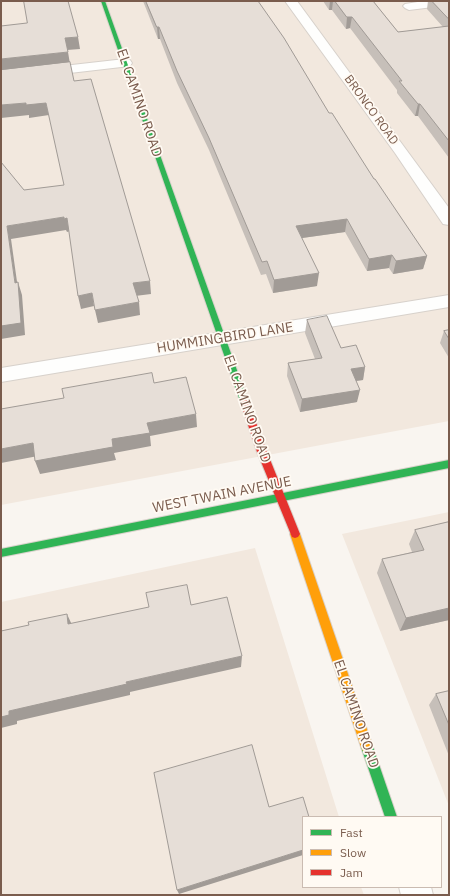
<!DOCTYPE html>
<html>
<head>
<meta charset="utf-8">
<style>
	body { margin:0 }
	#map { position:relative; width:450px; height:896px; overflow:hidden; background:#f9f5f0; font-family:"IBM Plex Sans",sans-serif }
	canvas { display:block }
	.frame { position:absolute; inset:0; border:2px solid #7a5c4d; pointer-events:none }
	.legend { position:absolute; left:302px; top:816px; width:140px; height:72px; box-sizing:border-box; background:#fffaf3; border:1px solid #cabbb1; margin:0; padding:5px 7px; list-style:none; font-size:12px; color:#7a5c4d }
	.legend li { display:flex; align-items:center; gap:8px; height:20px }
	.legend b { width:20px; border:1px solid #cabbb1 }
</style>
</head>
<body>
<div id="map">
<canvas width="450" height="896"></canvas>
<div class="frame"></div>
<ul class="legend">
<li><b style="height:5px;background:#30b455"></b>Fast</li>
<li><b style="height:5px;background:#ff9f0a"></b>Slow</li>
<li><b style="height:5px;background:#e5322d"></b>Jam</li>
</ul>
</div>
<script>
const g = document.querySelector('canvas').getContext('2d');
g.lineJoin = 'round';
function fill(path, color) { g.fillStyle = color; g.fill(path, 'evenodd'); }
function trace(path, color, width, dash) { g.strokeStyle = color; g.lineWidth = width; g.lineCap = dash ? 'butt' : 'round'; g.setLineDash(dash || []); g.stroke(path); }
function drawText(font, color, halo, rows, align = 'center') {
  g.font = font + ' "IBM Plex Sans",sans-serif'; g.lineWidth = 3.5; g.setLineDash([]); g.textBaseline = 'middle'; g.strokeStyle = halo; g.fillStyle = color; for (const [text, x, y, turn = 0] of rows) {
    g.save(); g.translate(x, y); g.rotate((+turn || 0) * Math.PI / 180); g.textAlign = isNaN(turn) ? turn : align; if (halo) g.strokeText(text, 0, 0); g.fillText(text, 0, 0); g.restore();
  }
}
fill(new Path2D(`
	M1,1H449V421L1,505Z
	M449,512V806L342,534Z
	M255,548L339,817H303V887H361L364,895H1V602Z`), '#f2e8de');
const street = new Path2D(`
	M285,1H297L449,208V225L443,224L395,153Z
	M424,1H449V5L409,10L405,8L403,6L405,4Z
	M125,59L130,60L132,63L130,66L1,81V73Z
	M449,295V307L1,382V368Z
	M399,887H431L433,895H401Z`);
const fast = new Path2D(`
	M101,1H105L248,401L247,403L244,404L240,401Z
	M449,460V468L1,557V549Z
	M367,741L371,743L373,747L397,817H385L361,747L363,743Z`);
const slow = new Path2D(`
	M295,530L298,531L300,534L373,747L371,751L367,753L363,751L361,747L290,534L292,531Z`);
const jam = new Path2D(`
	M244,398L248,401L267,452L300,534L298,537L295,538L292,537L257,452L240,401Z`);
trace(street, '#d7d1cb', 2);
trace(fast, '#d9d2cb', 2);
trace(slow, '#d9d2cb', 2);
trace(jam, '#d9d2cb', 2);
fill(street, '#fefefd');
fill(fast, '#30b455');
fill(slow, '#ff9f0a');
fill(jam, '#e5322d');
fill(new Path2D(`
	M143,1H258L329,113L374,179L427,256L423,269L393,274L389,268L367,271L345,232L302,238L317,286L273,293L266,274L261,275L209,150L177,83L160,39H158Z
	M323,1H373L398,32L443,27L427,9L428,1H449V158L418,116H415L397,93V90L350,28L346,29L332,10H329Z
	M307,320L365,367L363,380L356,381L357,402L300,412L287,376L288,363L315,359L305,333Z
	M449,330V358L440,343L444,331Z
	M449,522V620L400,631L377,573L382,559L412,552L409,544L415,530Z
	M449,691V756L429,705L436,694Z`), '#c6bfb9');
fill(new Path2D(`
	M330,1H333L332,10H329Z
	M347,17H352L350,28L346,29Z
	M157,27H159L160,39H158Z
	M78,37L80,49L67,50L65,38Z
	M68,52L70,64L1,71V59Z
	M26,103H46L49,115L29,118V115L1,118V105Z
	M418,104H420L418,116H415Z
	M64,217L67,218L70,231L67,232L66,230L11,239L19,296L15,283L7,226Z
	M347,219L345,232L295,239L296,226Z
	M392,255L389,268L367,271L369,259Z
	M427,256L423,269L393,274L396,261Z
	M319,273L317,286L273,293L274,280Z
	M150,281L151,294L135,296L133,283Z
	M18,282L22,295L25,335L1,339V326Z
	M92,293L94,306L81,309L78,296Z
	M139,302L140,315L98,323L95,310Z
	M365,367L363,380L348,382L351,369Z
	M360,390L357,402L300,412L302,399Z
	M196,414L197,427L150,436L151,446L114,453L116,460L40,474L35,461L112,439L147,423Z
	M33,443L38,456L1,463V449Z
	M449,608V620L400,631L406,618Z
	M67,614L72,625L68,624Z
	M242,656L241,667L130,692V695L17,721V724L1,728V717L9,711L126,682Z
	M303,850V855L179,894L177,890Z`), '#a19b96');
const building = new Path2D(`
	M24,1H68L78,37L65,38L68,52L1,59V26L27,23Z
	M146,1H258L284,38L329,113H332L374,179H375L427,256L396,261L392,255L369,259L347,219L296,226L319,273L274,280L267,261L262,262L209,138L177,71L159,27H157Z
	M335,1H373L398,32L449,26V141L420,104H418L399,81H402L352,17H347Z
	M432,1H449V19Z
	M70,62L74,81L91,79L150,281L133,283L139,302L95,310L92,293L78,296L67,218L64,219V217L7,226L15,283L18,282L21,323L1,326V162L24,190L64,185L46,103L26,105V103L1,105V70Z
	M327,316L341,348L356,345L365,367L351,369L360,390L302,399L288,363L322,358L307,320Z
	M449,330V339L444,331Z
	M152,373L154,383L186,377L196,414L147,423L150,433L112,439L113,447L35,461L33,443L1,449V409L64,398L62,389Z
	M449,522V608L406,618L382,559L424,550L415,530Z
	M187,585L191,605L227,597L242,656L126,682L127,684L9,711V715L1,717V631L29,625L28,622L67,614L68,624L149,607L146,593Z
	M449,691V725L436,694Z
	M252,745L269,807L303,797L309,817H303V850L177,890L154,773Z`);
fill(building, '#e6ded7');
trace(building, '#a19b96', 1);
drawText('12px', '#7a5c4d', '#fffaf3', [
	["BRONCO ROAD",371,110,54]
]);
drawText('14px', '#7a5c4d', '#fffaf3', [
	["EL CAMINO ROAD",139,103,71],
	["HUMMINGBIRD LANE",225,338,-9],
	["EL CAMINO ROAD",247,409,70],
	["WEST TWAIN AVENUE",222,495,-11],
	["EL CAMINO ROAD",356,714,71]
]);
</script>
</body>
</html>
